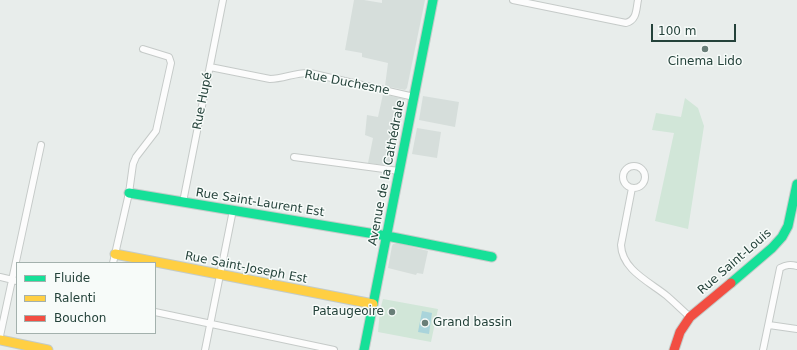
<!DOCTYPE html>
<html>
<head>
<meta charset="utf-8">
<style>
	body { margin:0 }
	#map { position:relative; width:797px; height:350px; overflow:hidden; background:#e8edeb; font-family:"DejaVu Sans",sans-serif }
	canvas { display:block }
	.legend { position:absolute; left:16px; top:262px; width:140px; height:72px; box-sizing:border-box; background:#f7fbf9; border:1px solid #a3b1ad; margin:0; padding:5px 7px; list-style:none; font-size:12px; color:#24423a }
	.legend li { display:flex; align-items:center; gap:8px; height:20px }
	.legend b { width:20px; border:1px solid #a3b1ad }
	.scale { position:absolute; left:651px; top:24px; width:85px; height:18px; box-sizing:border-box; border:2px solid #24423a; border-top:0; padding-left:5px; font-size:12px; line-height:14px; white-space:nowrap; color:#24423a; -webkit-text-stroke:3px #f7fbf9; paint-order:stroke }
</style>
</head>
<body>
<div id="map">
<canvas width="797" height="350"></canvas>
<ul class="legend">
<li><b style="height:5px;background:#16e098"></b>Fluide</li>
<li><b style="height:5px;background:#ffcf43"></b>Ralenti</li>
<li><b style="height:5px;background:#f24e42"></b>Bouchon</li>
</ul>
<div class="scale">100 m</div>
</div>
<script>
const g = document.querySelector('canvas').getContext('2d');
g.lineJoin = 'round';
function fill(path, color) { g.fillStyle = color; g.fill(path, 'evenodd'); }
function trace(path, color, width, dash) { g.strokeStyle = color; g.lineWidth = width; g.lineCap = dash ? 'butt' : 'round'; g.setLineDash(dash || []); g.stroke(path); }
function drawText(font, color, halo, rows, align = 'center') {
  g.font = font + ' "DejaVu Sans",sans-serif'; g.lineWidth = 3; g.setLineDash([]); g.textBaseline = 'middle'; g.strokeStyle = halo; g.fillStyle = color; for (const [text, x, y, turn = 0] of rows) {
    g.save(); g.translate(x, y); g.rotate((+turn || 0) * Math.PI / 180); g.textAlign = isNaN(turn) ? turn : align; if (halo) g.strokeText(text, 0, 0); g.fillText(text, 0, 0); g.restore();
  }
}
fill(new Path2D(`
	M354,0H364L382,3V0H425L407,88L405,90L385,86L388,63L362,57V53L345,50Z
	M383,94L405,99L392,166L368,163L373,138L365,135L367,115L378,117Z
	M423,96L459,102L455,127L419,120Z
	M417,128L441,132L437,158L412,154Z
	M397,243L428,251L423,274L417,273L416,275L388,268L392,246L393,244H396Z`), '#d6dedb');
fill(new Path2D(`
	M685,98L698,108L704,126L688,229L655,221L674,133L652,130L656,113L681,117Z
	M383,299L438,309L431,342L378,332L380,310Z`), '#d1e6d8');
fill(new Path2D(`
	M422,311L432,313L429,334L418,332Z`), '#a9d4db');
const street = new Path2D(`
	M513,0L626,23C637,20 636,10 638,0
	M210,67L270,79C284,79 296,72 310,73L414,97
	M294,157L399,171
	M623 177a11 11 0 1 1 22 0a11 11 0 1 1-22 0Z
	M632,188L621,245C622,270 650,282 667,296C675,303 682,310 690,317
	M183,202L223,0
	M113,263L129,193L133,164L136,157L156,131L171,63L169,57L143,49
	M0,277L17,281
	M155,312L334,350
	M769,325L797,329
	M0,336L41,145
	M205,350L233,210
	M763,350L780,268C786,265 790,264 797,266`);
const fast = new Path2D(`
	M129,193L387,236L492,257
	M731,283L772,248L782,237L788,226L797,184
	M364,350L433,0`);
const slow = new Path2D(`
	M115,254L373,304
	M0,340L48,350`);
const jam = new Path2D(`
	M674,350L680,332L690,317L731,283`);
trace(street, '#c5cac8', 8);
trace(fast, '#c3cbc8', 11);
trace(slow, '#c3cbc8', 11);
trace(jam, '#c3cbc8', 11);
trace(street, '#fcfcfc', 6);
trace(fast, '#16e098', 9);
trace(slow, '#ffcf43', 9);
trace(jam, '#f24e42', 9);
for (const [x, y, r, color] of [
	[705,49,4,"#697e78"],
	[392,312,4,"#697e78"],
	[425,323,4,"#697e78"]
]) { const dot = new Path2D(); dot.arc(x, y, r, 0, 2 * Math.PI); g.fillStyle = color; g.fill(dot); trace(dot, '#f7fbf9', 1.5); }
drawText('12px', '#24423a', '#f7fbf9', [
	["Cinema Lido",705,62],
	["Pataugeoire",384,312,"right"],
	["Grand bassin",433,323,"left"]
]);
drawText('12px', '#24423a', '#f7fbf9', [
	["Rue Duchesne",347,83,11],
	["Rue Hupé",203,101,-79],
	["Avenue de la Cathédrale",387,173,-79],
	["Rue Saint-Laurent Est",260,203,9],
	["Rue Saint-Louis",735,262,-41],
	["Rue Saint-Joseph Est",246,268,11]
]);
</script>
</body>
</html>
